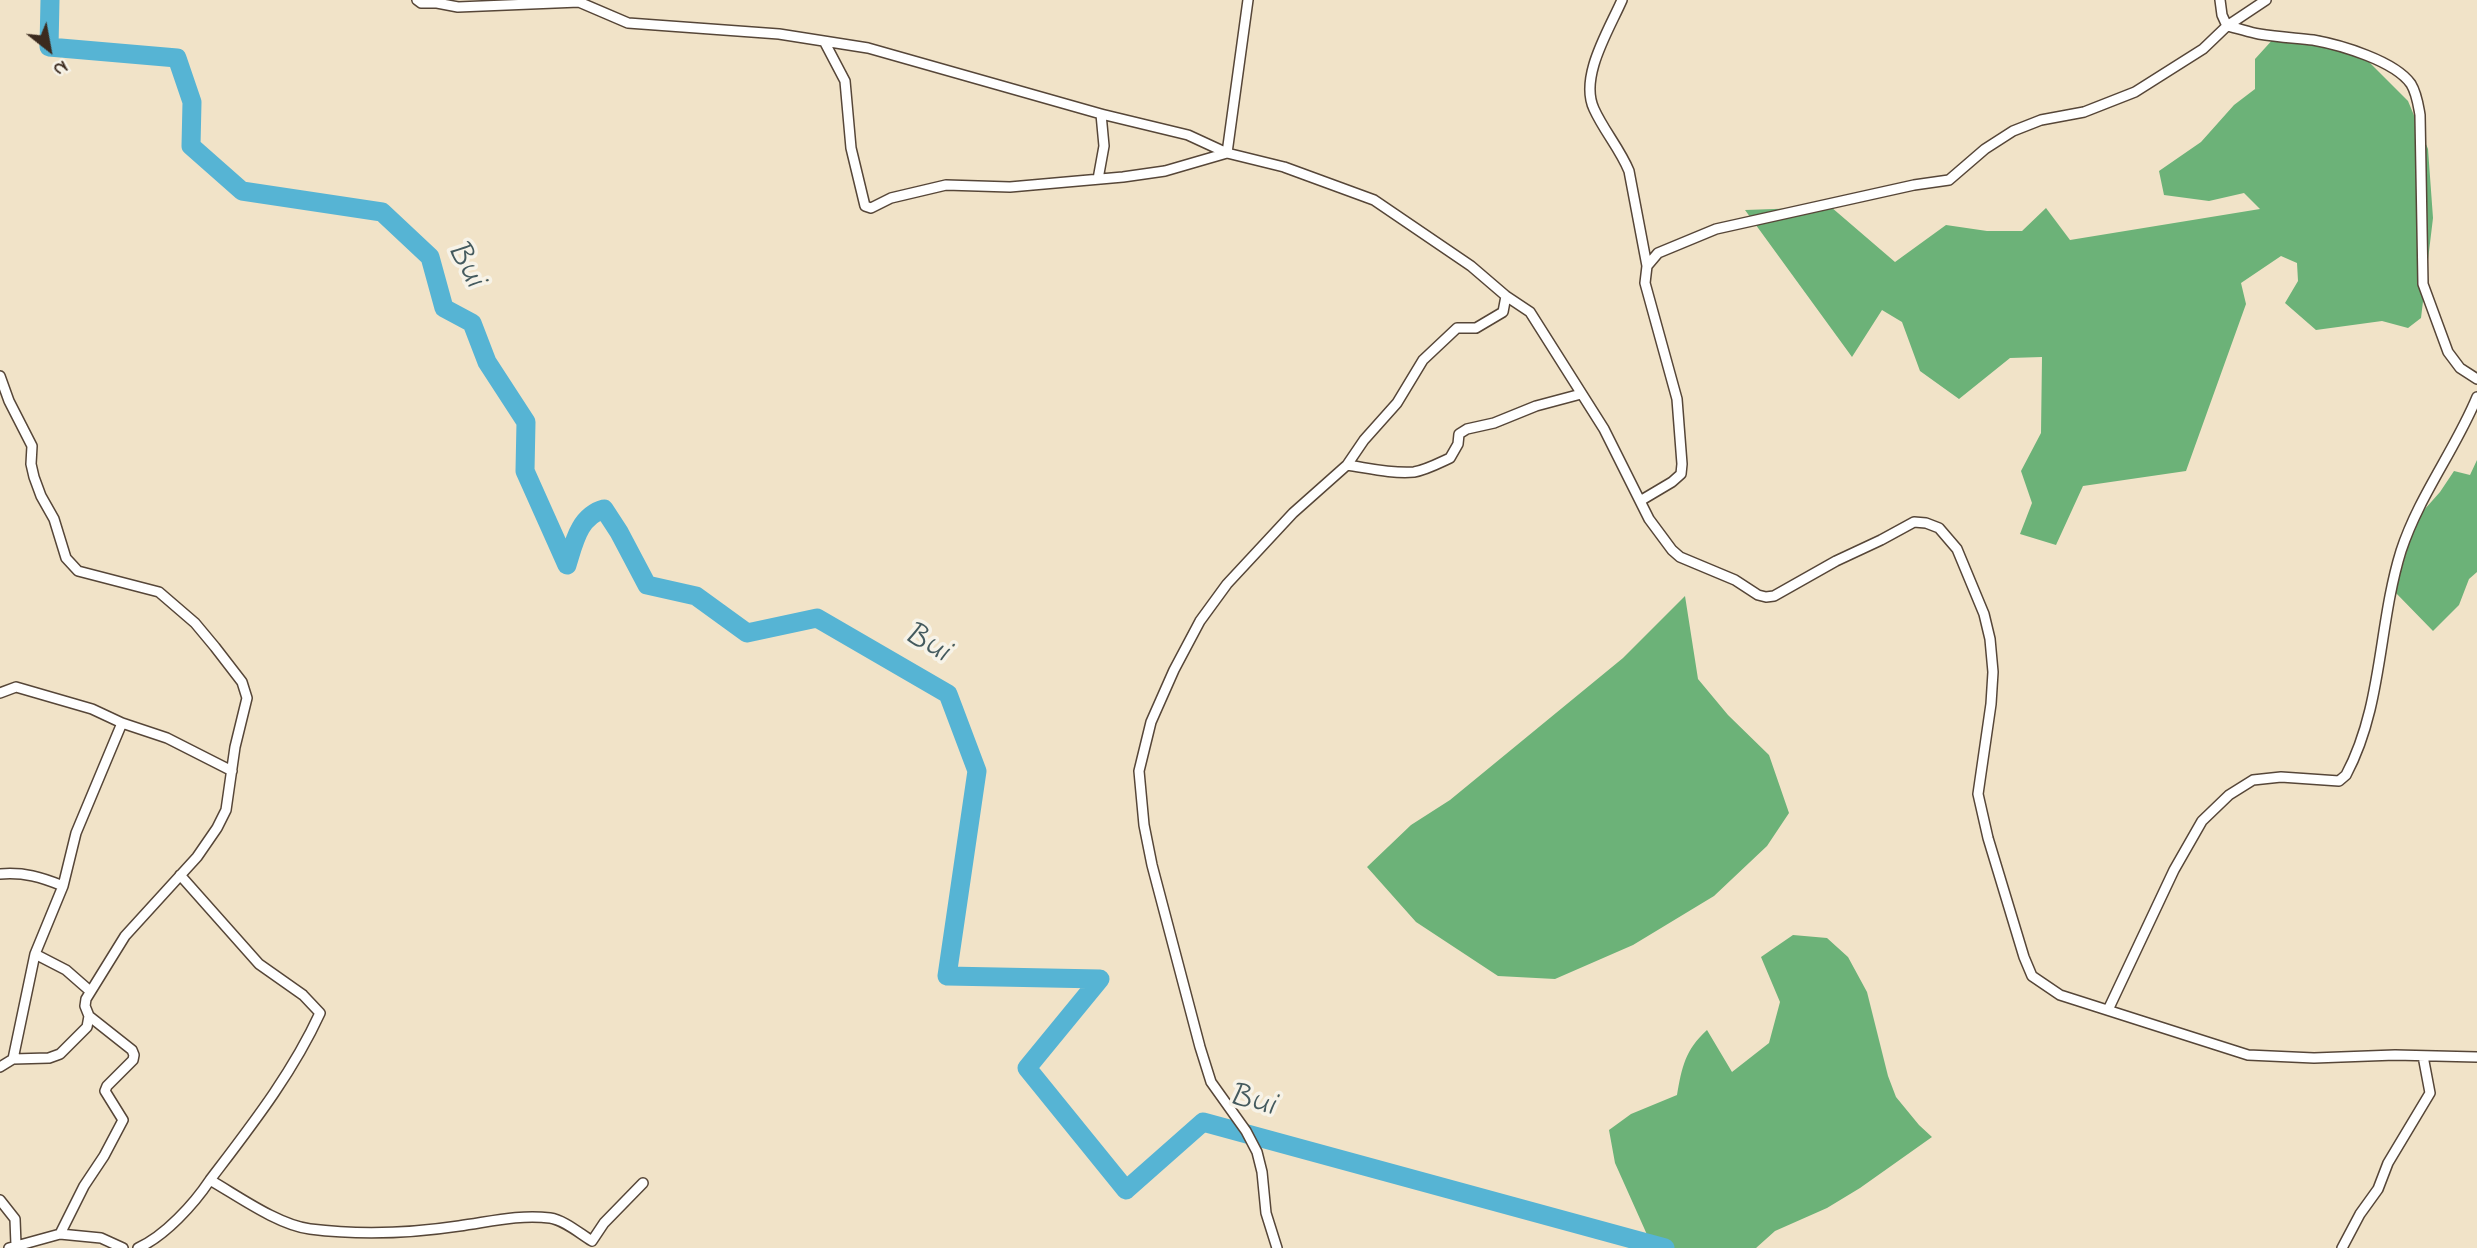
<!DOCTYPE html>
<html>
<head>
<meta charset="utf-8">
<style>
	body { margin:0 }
	#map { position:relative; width:2477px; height:1248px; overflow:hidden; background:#f1e3c8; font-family:"Indie Flower",sans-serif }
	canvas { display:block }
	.north { position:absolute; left:14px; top:14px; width:70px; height:70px; -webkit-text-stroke:5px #f7f3e8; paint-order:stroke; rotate:149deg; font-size:19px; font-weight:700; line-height:28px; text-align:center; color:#3b2a1e }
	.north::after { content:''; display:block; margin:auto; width:24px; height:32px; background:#3b2a1e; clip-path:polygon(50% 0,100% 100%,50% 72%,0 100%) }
</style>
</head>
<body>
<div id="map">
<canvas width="2477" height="1248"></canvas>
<div class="north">N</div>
</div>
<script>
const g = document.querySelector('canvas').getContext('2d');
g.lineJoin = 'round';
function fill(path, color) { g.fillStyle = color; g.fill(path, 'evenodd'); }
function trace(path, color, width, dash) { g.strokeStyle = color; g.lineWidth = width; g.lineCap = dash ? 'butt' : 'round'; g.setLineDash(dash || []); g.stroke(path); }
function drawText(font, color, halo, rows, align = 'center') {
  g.font = font + ' "Indie Flower",sans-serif'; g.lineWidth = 7; g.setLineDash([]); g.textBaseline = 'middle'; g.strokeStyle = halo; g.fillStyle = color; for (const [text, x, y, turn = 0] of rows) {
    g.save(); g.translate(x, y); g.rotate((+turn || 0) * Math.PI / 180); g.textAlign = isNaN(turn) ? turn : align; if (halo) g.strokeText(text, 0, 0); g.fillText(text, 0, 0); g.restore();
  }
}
fill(new Path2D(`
	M2319,35L2356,49L2408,101L2428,149L2433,218L2421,318L2408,328L2382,321L2316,330L2285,303L2298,281L2297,263L2281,256L2241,283L2246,304L2186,471L2083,486L2056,545L2020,534L2032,503L2021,471L2041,433L2042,357L2010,358L1959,399L1920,371L1902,322L1882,310L1852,357L1745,210L1831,207L1895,262L1946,225L1987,231H2022L2046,208L2070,240L2260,209L2244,193L2209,201L2164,195L2159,171L2201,142L2234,105L2255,89V59L2275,37Z
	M2477,460V572L2469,579L2459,605L2433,631L2395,592L2416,519L2440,492L2454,471L2470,475Z
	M1685,596L1698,679L1728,715L1769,755L1789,813L1767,846L1714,896L1633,945L1555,979L1498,976L1416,922L1367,867L1411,825L1450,800L1623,658Z
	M1793,935L1827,938L1848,957L1867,992L1888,1076L1896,1097L1919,1125L1932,1137L1860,1188L1827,1208L1775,1231L1756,1248H1653L1615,1163L1609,1130L1631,1114L1677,1095C1682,1067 1685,1050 1707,1030L1732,1072L1769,1043L1780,1002L1761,957Z`), '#6cb278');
trace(new Path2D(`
	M50,0L49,47L177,58L192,102L191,146L242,191L382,212L430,257L444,308L472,323L487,362L526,422L525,471L567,565C574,543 579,516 604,509L619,532L647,585L696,596L747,633L817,618L948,694L977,771L947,976L1100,979L1027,1068L1126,1190L1203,1122L1665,1248`), '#56b4d4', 19);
const minor = new Path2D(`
	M417,0L421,3H437L458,7L579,2L628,23L779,34L868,48L1101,114L1188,135L1227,153L1284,167L1374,200L1471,266L1506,296L1530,312L1604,429L1649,519L1672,550L1680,557L1735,580L1758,595L1766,597L1774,596L1836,561L1881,540L1914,522L1926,523L1939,528L1957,549L1984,614L1990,639L1993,672L1991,704L1978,794L1988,838L2024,957L2032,976L2060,995L2248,1055L2314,1058L2395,1055L2477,1057
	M1622,0C1609,30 1579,77 1594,109C1604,131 1620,149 1629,171L1647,266
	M2220,0L2222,15L2227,26
	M2227,26C2238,28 2248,32 2259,34C2277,37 2295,38 2313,40C2341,45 2395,61 2411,84C2417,94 2418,104 2420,115L2423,284L2448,352L2460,368L2477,379
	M824,41L845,81L851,148L865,206L871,208L891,198L946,185L1010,187L1123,177L1165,171L1227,153L1248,0
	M1098,179L1104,146L1101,114
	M0,376L9,401L32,446L31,464L34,477L41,496L54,519L66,558L78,571L159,592L195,623L215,647L242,682L247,698L235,747L226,810L217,828L197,857L125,936L86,999L85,1006L89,1016L87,1027L60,1054L49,1058L13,1059L0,1067
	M1347,465C1368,468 1392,474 1414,472C1426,470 1439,463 1450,458L1458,444L1459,434L1467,429L1494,423L1536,406L1581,394
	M1640,501L1672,482L1681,474L1682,464L1677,399L1645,283L1647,266L1658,253L1716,229L1914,185L1949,180L1985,149L2013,131L2041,120L2084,112L2135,92L2203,49L2227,26L2266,0
	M0,693L16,687L92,709L122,723L167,738L232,771
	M0,874C24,872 41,877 63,886
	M180,875L259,964L303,995L320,1013C292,1074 251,1126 210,1180
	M35,954L66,970L90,991
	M2108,1010L2174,870L2202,821L2229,795L2253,780L2281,777L2339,781L2346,775C2383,706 2378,625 2401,551C2419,496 2455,450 2477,397
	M13,1059L35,954L63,886L76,833L122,723
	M0,1200L15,1219L16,1245
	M60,1234L84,1186L104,1156L123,1120L105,1091L107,1086L133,1060L134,1055L132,1050L89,1016
	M9,1248L60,1234L101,1238L123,1248
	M138,1248C165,1236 194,1204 210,1180C238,1196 278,1225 310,1229C358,1235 412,1233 459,1226C489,1222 519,1214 550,1218C564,1220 579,1233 592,1241L604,1223L643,1183
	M1277,1248L1266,1213L1262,1172L1257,1152L1246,1131L1211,1082L1200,1047L1152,865L1144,825L1139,771L1151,722L1174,670L1200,621L1227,584L1293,513L1347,465L1364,440L1397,403L1423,360L1457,328H1476L1503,312L1506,296
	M2342,1248L2360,1214L2378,1189L2388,1163L2430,1093L2423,1056`);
trace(minor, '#564638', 12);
trace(minor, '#fff', 9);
drawText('italic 33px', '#445a5e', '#f7f3e8', [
	["Bui",463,265,62],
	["Bui",925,645,30],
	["Bui",1251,1103,15]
]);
</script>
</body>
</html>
